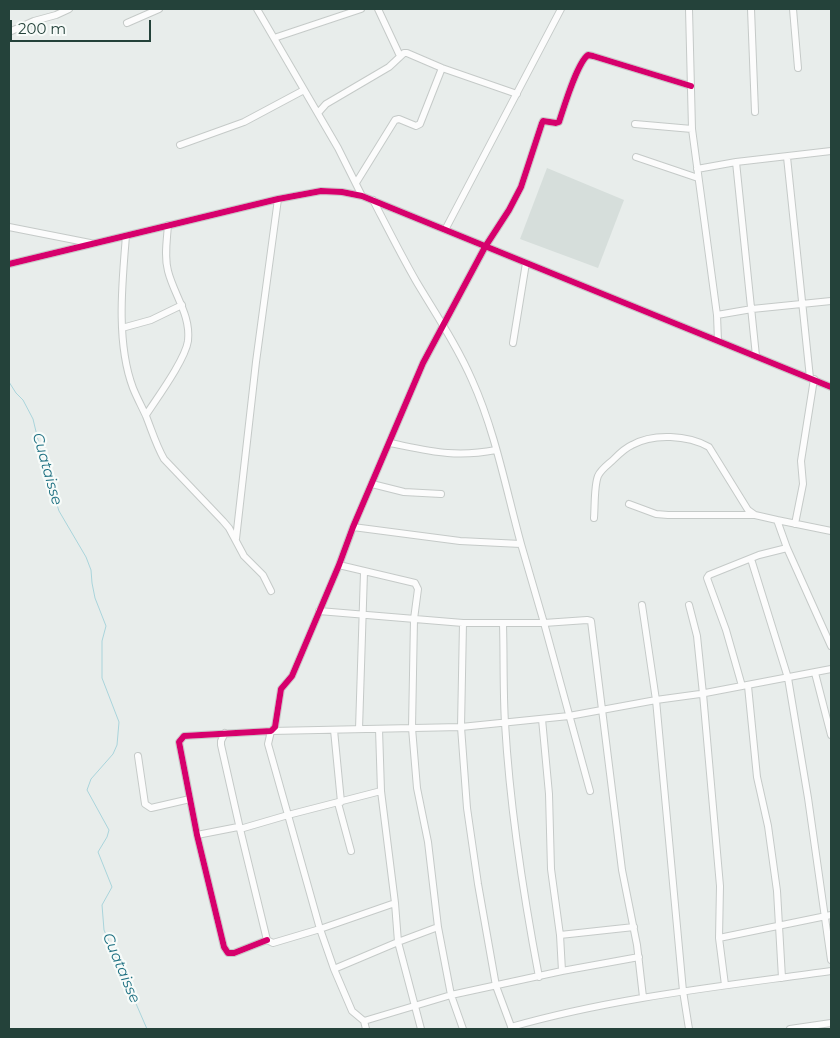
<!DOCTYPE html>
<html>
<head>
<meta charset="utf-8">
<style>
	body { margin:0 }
	#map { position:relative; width:840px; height:1038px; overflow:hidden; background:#e8edeb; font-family:Montserrat,sans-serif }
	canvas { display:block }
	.frame { position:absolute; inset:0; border:10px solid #24423a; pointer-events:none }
	.scale { position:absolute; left:10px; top:20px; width:141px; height:22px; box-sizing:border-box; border:2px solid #24423a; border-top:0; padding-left:6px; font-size:15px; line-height:18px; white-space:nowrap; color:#24423a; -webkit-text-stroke:4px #f7fbf9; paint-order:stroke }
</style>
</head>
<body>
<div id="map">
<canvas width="840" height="1038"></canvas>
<div class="frame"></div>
<div class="scale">200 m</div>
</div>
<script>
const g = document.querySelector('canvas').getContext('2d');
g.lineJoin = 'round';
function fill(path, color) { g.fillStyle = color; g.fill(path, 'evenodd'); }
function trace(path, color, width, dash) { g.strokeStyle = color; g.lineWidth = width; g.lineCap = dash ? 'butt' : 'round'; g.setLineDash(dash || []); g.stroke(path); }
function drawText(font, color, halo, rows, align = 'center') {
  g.font = font + ' Montserrat,sans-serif'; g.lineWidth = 4.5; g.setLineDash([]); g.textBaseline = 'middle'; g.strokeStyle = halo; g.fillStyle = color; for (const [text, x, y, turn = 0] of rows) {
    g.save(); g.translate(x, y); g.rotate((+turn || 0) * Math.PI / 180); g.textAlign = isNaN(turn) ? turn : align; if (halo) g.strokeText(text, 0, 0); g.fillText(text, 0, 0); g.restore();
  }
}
fill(new Path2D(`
	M547,168L624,200L598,268L520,239Z`), '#d6dedb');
trace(new Path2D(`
	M9,382L16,393L23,400L33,419L44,465L59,511L86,557L91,570L92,583L95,598L106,626L102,641V678L119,722L117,745L113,754L91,779L87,790L109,830L107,837L98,852L112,887L102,905L104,930L147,1029`), '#a9d4db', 1);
const minor = new Path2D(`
	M257,9L338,148L362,196
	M378,9L400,56
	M689,9L692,129L717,315
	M751,9L755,112
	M793,9L798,68
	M127,23L159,9
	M9,32L34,21L56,15L69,9
	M274,38L361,9
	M318,113L326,104L389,67L404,53H407L442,68L517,94
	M635,124L692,129
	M180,145L244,122L304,90
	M636,157L698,178
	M787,157L810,378
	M736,162L756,356
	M697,169L736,162L831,151
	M356,183L395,120L399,119L416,126L420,124L442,68
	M373,200C387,227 401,255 416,281C435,313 457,345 472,380C495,431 506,489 521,544
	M9,227L90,243
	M445,230L561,9
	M126,236C122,284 116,343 133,388C137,398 142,407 146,416C152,431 156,445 164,459L223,521L229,528L244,556L263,575L271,591
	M9,264L278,199L321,191L342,192L362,196L831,387
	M122,328L151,320L182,305
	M718,341L717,315L752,309L831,301
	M513,343L526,263
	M146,415C157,398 185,360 188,341C191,315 174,295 168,271C164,256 167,240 168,225
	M390,443C430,451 454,458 496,450
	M372,484L404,492L441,494
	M629,504L656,514L668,515H754
	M594,518C595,506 594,486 598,476C601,469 609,464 614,459C619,454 625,448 632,445C653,433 688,435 709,447L748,510L755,515L777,520
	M795,524L803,484L801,461L814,379
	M353,527L460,541L521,544L544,623L590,791
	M831,531L777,520L787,548L831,646
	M236,539L256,362L278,199
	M751,559L788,678L808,798L831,960
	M339,565L415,583L418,589L414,619L412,728L417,788L428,842L438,927L451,995L463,1029
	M642,605L656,700L683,991L689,1029
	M689,605L697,636L703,694L720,886L719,938L725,985
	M319,611L463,623H544L587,620L591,621L622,870L637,945L643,997
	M463,623L461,727L467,808L478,884L496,986L512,1029
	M503,624C504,657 503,690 505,723C510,809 523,893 539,977
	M815,673L831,735
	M742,686L726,630L707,578L709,575L759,555L787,548
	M748,686L757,777L768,826L777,891L782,978
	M542,719L549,794L551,869L560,935L562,971
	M359,729L364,572
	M379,729L381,791L395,903L398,942L421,1029
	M334,730L341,802
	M225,733L221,741V745L240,829
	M138,756L145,804L151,808L190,799
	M338,803L351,851
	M197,835L238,827
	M395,903L320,929L273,943L267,940L240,829L288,815L268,744L271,731L461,727L569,716L656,700L700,694L831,669
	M560,935L634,927
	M719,938L831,915
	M267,940L234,953H228L224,947L197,835L179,742L184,736L271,731L275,727L281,689L292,676L339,565L353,527L423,363L485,247L509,210L521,187L542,123L543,121L556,123L559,122C564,107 577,63 588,55L593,56L691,86
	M334,969L398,942L438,927
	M364,1021L451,995L562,971L639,957
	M511,1027C616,997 724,986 831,971
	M366,1029L364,1021L352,1011L334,969L320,929L288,815L381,791
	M790,1029L831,1023`);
trace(minor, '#c5cac8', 8);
trace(minor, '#fcfcfc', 6);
trace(new Path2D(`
	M9,264L278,199L321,191L342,192L362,196L831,387
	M267,940L234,953H228L224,947L197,835L179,742L184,736L271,731L275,727L281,689L292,676L339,565L353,527L423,363L485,247L509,210L521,187L542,123L543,121L556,123L559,122C564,107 577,63 588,55L593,56L691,86`), '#d6006c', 6);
drawText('italic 15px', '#1c6f80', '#f7fbf9', [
	["Cuataisse",47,469,74],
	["Cuataisse",121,968,67]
]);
</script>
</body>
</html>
